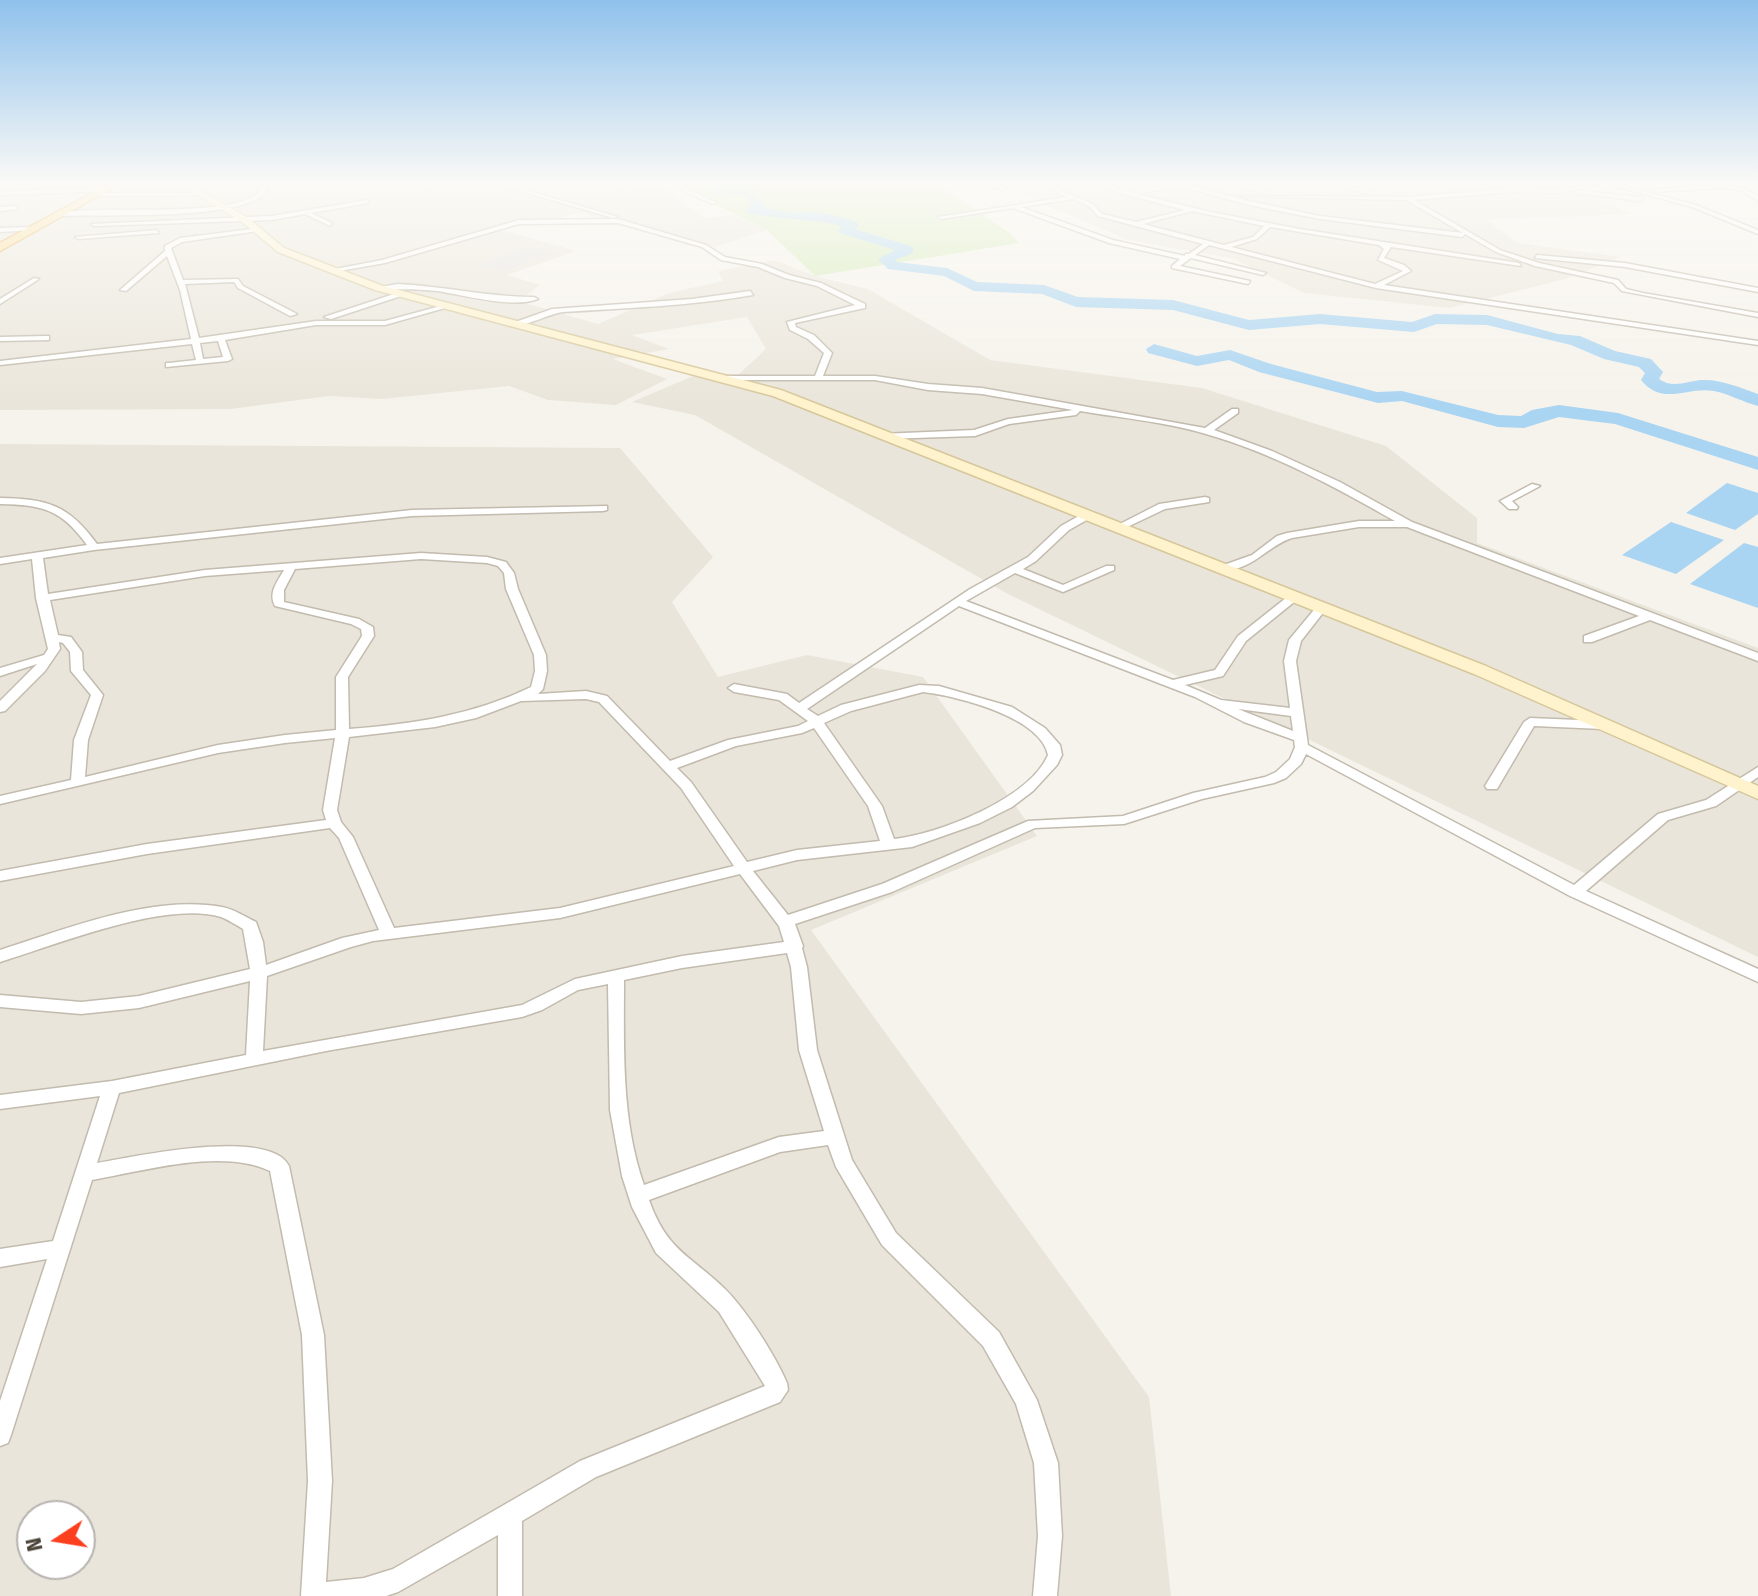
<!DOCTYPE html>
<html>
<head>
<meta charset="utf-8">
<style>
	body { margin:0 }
	#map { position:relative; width:1758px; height:1596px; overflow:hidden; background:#f6f3ec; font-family:"Fira Sans Condensed",sans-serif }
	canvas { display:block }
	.north { position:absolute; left:16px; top:1500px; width:80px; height:80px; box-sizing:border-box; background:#fff; border:2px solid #b7b4b0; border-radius:50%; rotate:258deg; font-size:22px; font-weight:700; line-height:32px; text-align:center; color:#4b4439 }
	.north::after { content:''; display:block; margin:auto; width:28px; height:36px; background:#fc3f1d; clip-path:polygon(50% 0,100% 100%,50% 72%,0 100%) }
</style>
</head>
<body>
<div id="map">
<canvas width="1758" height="1596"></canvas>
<div class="north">N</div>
</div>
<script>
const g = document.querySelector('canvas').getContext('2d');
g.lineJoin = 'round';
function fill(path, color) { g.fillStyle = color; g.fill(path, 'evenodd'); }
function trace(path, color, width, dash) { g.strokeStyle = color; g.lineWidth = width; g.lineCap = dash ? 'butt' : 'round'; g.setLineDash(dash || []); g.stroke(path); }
fill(new Path2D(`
	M0,184H613L662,187L705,218L733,215L767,230L710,249L580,213L501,230L577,251L507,275L540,285L518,301L598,324L669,293L723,281L718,271L774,260L815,276L868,289L990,360L1202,388L1386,446L1477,518V543L1758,648V957L1008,594L695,415L632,402L693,376L739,374L766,349L747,317L632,335L669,349L613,359L667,379L616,405L548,400L509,386L382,399L329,396L231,409L0,410Z
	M997,184H1566L1630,214L1487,220L1518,243L1621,257L1565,279L1450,308L1304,293L1234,259L1128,240Z
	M0,444L620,448L713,557L672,602L718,677L807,655L923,677L1037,836L811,930L1149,1397L1171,1596H0ZM32,1516H80V1564H32Z`), '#eae5da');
fill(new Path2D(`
	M672,184H937L1010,233L1019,243L815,276L767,230Z`), '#d2eab5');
fill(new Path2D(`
	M533,247L560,253L504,271L477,265Z`), '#e5e3e0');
fill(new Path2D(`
	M1727,483L1758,493V514L1735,530L1686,513Z
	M1671,522L1724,540L1676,574L1622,555Z
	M1744,543L1758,547V608L1690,584Z`), '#a9d4f2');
fill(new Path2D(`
	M716,184L753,189L755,196L767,205L764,208L794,213L820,212L857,222L859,225L855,229L913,247V253L895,260L897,262L947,268L977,282L1044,285L1078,297L1173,300L1249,320L1320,314L1412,322L1435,314L1487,315L1558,334L1580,336L1615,351L1651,359L1663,372L1659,379C1673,389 1686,381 1702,380C1721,379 1741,388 1758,394V406C1743,402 1729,394 1714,391C1687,386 1663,407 1641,380L1645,373L1639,367L1604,359L1571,345L1487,325L1437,324L1414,332L1320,324L1249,330L1173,310L1076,307L1042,294L974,291L944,276L888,269L878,259L895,250L840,233L838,230L842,226C811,218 779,220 747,213L746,210L752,205L743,195L716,194L710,188Z
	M1154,344L1197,356L1230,350L1271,364L1377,392L1402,391L1498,415L1521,416L1532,410L1559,405L1618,413L1758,457V470L1615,424L1559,417L1524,428L1498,427L1402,401L1378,403L1259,372L1229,360L1197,366L1148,353L1146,349Z`), '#a9d4f2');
const minor = new Path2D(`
	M217,184H231L191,190L188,188Z
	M264,184H268C267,190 266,195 259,198C222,220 108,214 62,216L59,214C94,202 252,224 264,184Z
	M422,184H428L435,188L430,189Z
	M497,184H505L618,217L613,218Z
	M676,184H682L687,189L717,203L712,204L683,191Z
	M987,184H994L1007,189L1002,190Z
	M1039,184H1045L1093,204L1102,214L1136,222L1185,210L1119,193L1098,184L1210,212L1300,229L1519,263L1521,266L1391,247L1384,258L1404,265L1411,271L1384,285L1758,341V345L1376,288L1209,245L1195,255L1266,273L1263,275L1191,258L1180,266L1250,281L1248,284L1172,268V266L1180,259L1109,243L1013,208L941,219L938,217L1067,197ZM1073,199L1089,206L1098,216L1203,244L1189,254H1185V256L1113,240L1021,207ZM1192,211L1264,226L1253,237L1224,245L1143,224ZM1270,227L1379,245L1384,249L1378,260L1403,271L1375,284L1231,247L1257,239Z
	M1172,184H1184L1249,201L1320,216L1463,233L1406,200L1234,196L1410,197L1510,188L1557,189L1601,184L1557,193L1510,192L1414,200L1500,250L1539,263L1618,280L1626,289L1643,293L1758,313V317L1622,291L1614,283L1535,266L1496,252L1465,234L1462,237L1320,219L1249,205L1179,186L1136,194L1133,192Z
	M1234,184H1242L1266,191L1263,193Z
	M1331,184H1339L1376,193L1373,195Z
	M1607,184H1615L1696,205L1758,230V234L1692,207Z
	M1717,184L1746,189L1758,196V201L1742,191L1728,188L1654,192L1651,190Z
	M107,188L109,191L0,195V191Z
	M1577,190L1640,197L1643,199L1640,201L1575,193Z
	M98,193H201L204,195L96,196Z
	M367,200L369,203L311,213L332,223L330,226L305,214L272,220L94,226L91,224L272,216Z
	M16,206L18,209L0,211V207Z
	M519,220L618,219L706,245L725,257L762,264L789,275L821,283L865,304V308L795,323L796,327L814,335L832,353L823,376H875L928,384L982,388L1205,428L1232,409H1238V413L1214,430L1272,451L1340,482L1412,522L1758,653V661L1650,620L1592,642H1584V636L1639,616L1407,527H1359L1292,538C1268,545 1252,572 1221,570V566L1252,555L1277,536L1287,533L1359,521H1395C1335,487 1273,453 1206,434C1166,422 1121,418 1080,411L1076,415L1009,424L975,436L883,439L878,436L880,434L974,430L1008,419L1073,410L982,394L928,390L875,380H717L716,378L720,376H815L824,353L808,339L790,330L787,322L855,305L817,286L785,278L758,267L721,260L702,247L618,223L519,224L385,263L333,272L330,270L382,260Z
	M34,227L36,230L0,232V228Z
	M260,228L258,231L182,242L171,248L183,280L238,279L243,286L297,314L290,316L238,288L234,282L185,284L199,338L316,321H385L448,304L452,306L385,325H316L225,340L232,359L228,361L166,367V363H169L196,360L192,344L0,365V361L191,339L180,290L167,256L126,291L120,290L165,251V246L180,238ZM218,341L223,357L203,359L200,343Z
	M157,230L159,233L78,239L75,237Z
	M1537,255L1625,263L1758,288V292L1625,267L1535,258Z
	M34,278L39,279L0,304V299Z
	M398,284C444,286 488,297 534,297L538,299C513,309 464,295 437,291C417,289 398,289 379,290L375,288Z
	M750,291L753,295C690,306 626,308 563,312C547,314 524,329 510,324L552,309L692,299Z
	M397,293L404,295L331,319L324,317Z
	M46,336H49V340L0,341V337Z
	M1532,484L1540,486L1512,501L1518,507L1517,509H1509L1500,501Z
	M1205,497L1209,498V502L1165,509L1123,529H1115L1114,527L1159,504Z
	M0,498C47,499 68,504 97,544L412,510L607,506V510L603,511L412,516L94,550L43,558L48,594L205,570L421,553L487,557L506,562L514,573L518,589L546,655L547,671L543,689L538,694L586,691L607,696L670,761L728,740L798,726L808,721L779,700L734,692L728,688L734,684L787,694L799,703L970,589L1028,557L1061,526L1084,513H1092V517L1069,530L1036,561L1023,569L1063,585L1106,566H1114V570L1063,592L1015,573L966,601L1173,680L1215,670L1238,636L1291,594H1299V598L1246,641L1223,676L1185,685L1221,700L1290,708L1284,661L1289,640L1318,605H1326V609L1301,641L1296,661L1308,745L1574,885L1658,814L1706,800L1758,767V777L1716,806L1668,820L1586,891L1758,969V982L1570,896L1306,754L1301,764L1286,778L1274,783L1202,799L1124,824L1035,828L892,892L795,924L803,946L802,948L807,967L817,1050L852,1160L896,1233L999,1332L1037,1400L1058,1463L1062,1536L1057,1596H1033L1038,1536L1034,1463L1016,1404L983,1346L882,1245L836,1167L828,1145L780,1152L649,1200C667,1251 690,1255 725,1289C747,1311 775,1355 787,1383L788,1390L780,1402L596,1477L522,1521V1596H498V1535L398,1592L386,1596H301L308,1481L302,1335L270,1171C221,1148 144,1171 92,1180L11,1435L8,1443L0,1446V1401L47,1259L0,1267V1249L53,1241L100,1096L0,1109V1095L112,1081L246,1055L250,981L139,1008L81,1014L0,1007V995L81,1002L139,996L250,969L243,929C236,925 229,920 221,917C165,900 56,945 0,962V950C65,929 153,894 222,907C234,909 245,917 256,922L263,942L266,965L342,938L379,930L339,838L330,828L147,854L0,881V871L147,844L326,820L323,810L335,738L285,743L218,753L0,804V796L71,780L74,740L91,695L71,671L70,652L63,643L59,642L60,649L45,671L5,711L0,712V701L37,664L0,676V668L44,655L48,649L36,598L32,559L0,564V558L87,545C61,509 43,505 0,504ZM421,559L487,563L498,566L504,573L506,589L534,655L535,671L531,687C473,715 413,724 349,729L348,677L374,636L373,627L359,619L284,602V590L295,569ZM284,570C277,582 268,593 275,606L351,624L361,629L362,636L336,677V730L285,735L218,745L85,777L88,740L103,695L83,670L82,652L71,637L58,635L50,600L205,576ZM959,606L1195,697L1244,722L1294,740L1295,747L1290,759L1276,772L1265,777L1193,793L1123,816L1028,821L882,884L788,915L753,871L797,860L912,847L980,823L1012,807L1033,791L1057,765L1062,755L1060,745L1045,728L1012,707L939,686L919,685L841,705L818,716L807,709ZM923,692C957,696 1041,717 1048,755C1029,799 939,834 894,839L882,806L824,723L851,711ZM586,699L599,702L681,788L734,866L560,908L394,928L353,837L341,822L337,810L349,737L435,727L476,718L521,701ZM1238,709L1291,716L1293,731ZM814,728L868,806L880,841L797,850L747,862L691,782L677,768L736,746L802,733ZM740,874L779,926L784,942L682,956L575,979L522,1005L263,1051L267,976L351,947L373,941L560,918ZM787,953L791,967L799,1050L824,1131L779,1137L644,1185C621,1120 624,1048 624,980L682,968ZM608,984L610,1110L622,1176L632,1207L656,1253L719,1312L765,1386L580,1461L393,1569L364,1578L326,1582L332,1481L324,1335L289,1166C269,1127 133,1157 97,1163L119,1093L326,1051L522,1017L542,1010L578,990Z
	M1530,718L1603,721L1610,725L1603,729L1534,726L1497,789H1487L1485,786L1524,722Z`);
const secondary = new Path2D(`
	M180,184H189L248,218L284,248L383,286L781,390L1486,666L1758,786V799L1474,674L773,396L375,290L278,252L242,222Z`);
const trunk = new Path2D(`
	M109,184H120L0,251V243Z`);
trace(minor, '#c2bbae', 3);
trace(secondary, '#d6c79b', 3);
trace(trunk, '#e0a43c', 3);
fill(minor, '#fff');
fill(secondary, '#fff3cd');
fill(trunk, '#ffd985');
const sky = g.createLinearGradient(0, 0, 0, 407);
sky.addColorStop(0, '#8fc1ec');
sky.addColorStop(0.45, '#fbfaf6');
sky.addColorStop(1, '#fbfaf600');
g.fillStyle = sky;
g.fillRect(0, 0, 1758, 407);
</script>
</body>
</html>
